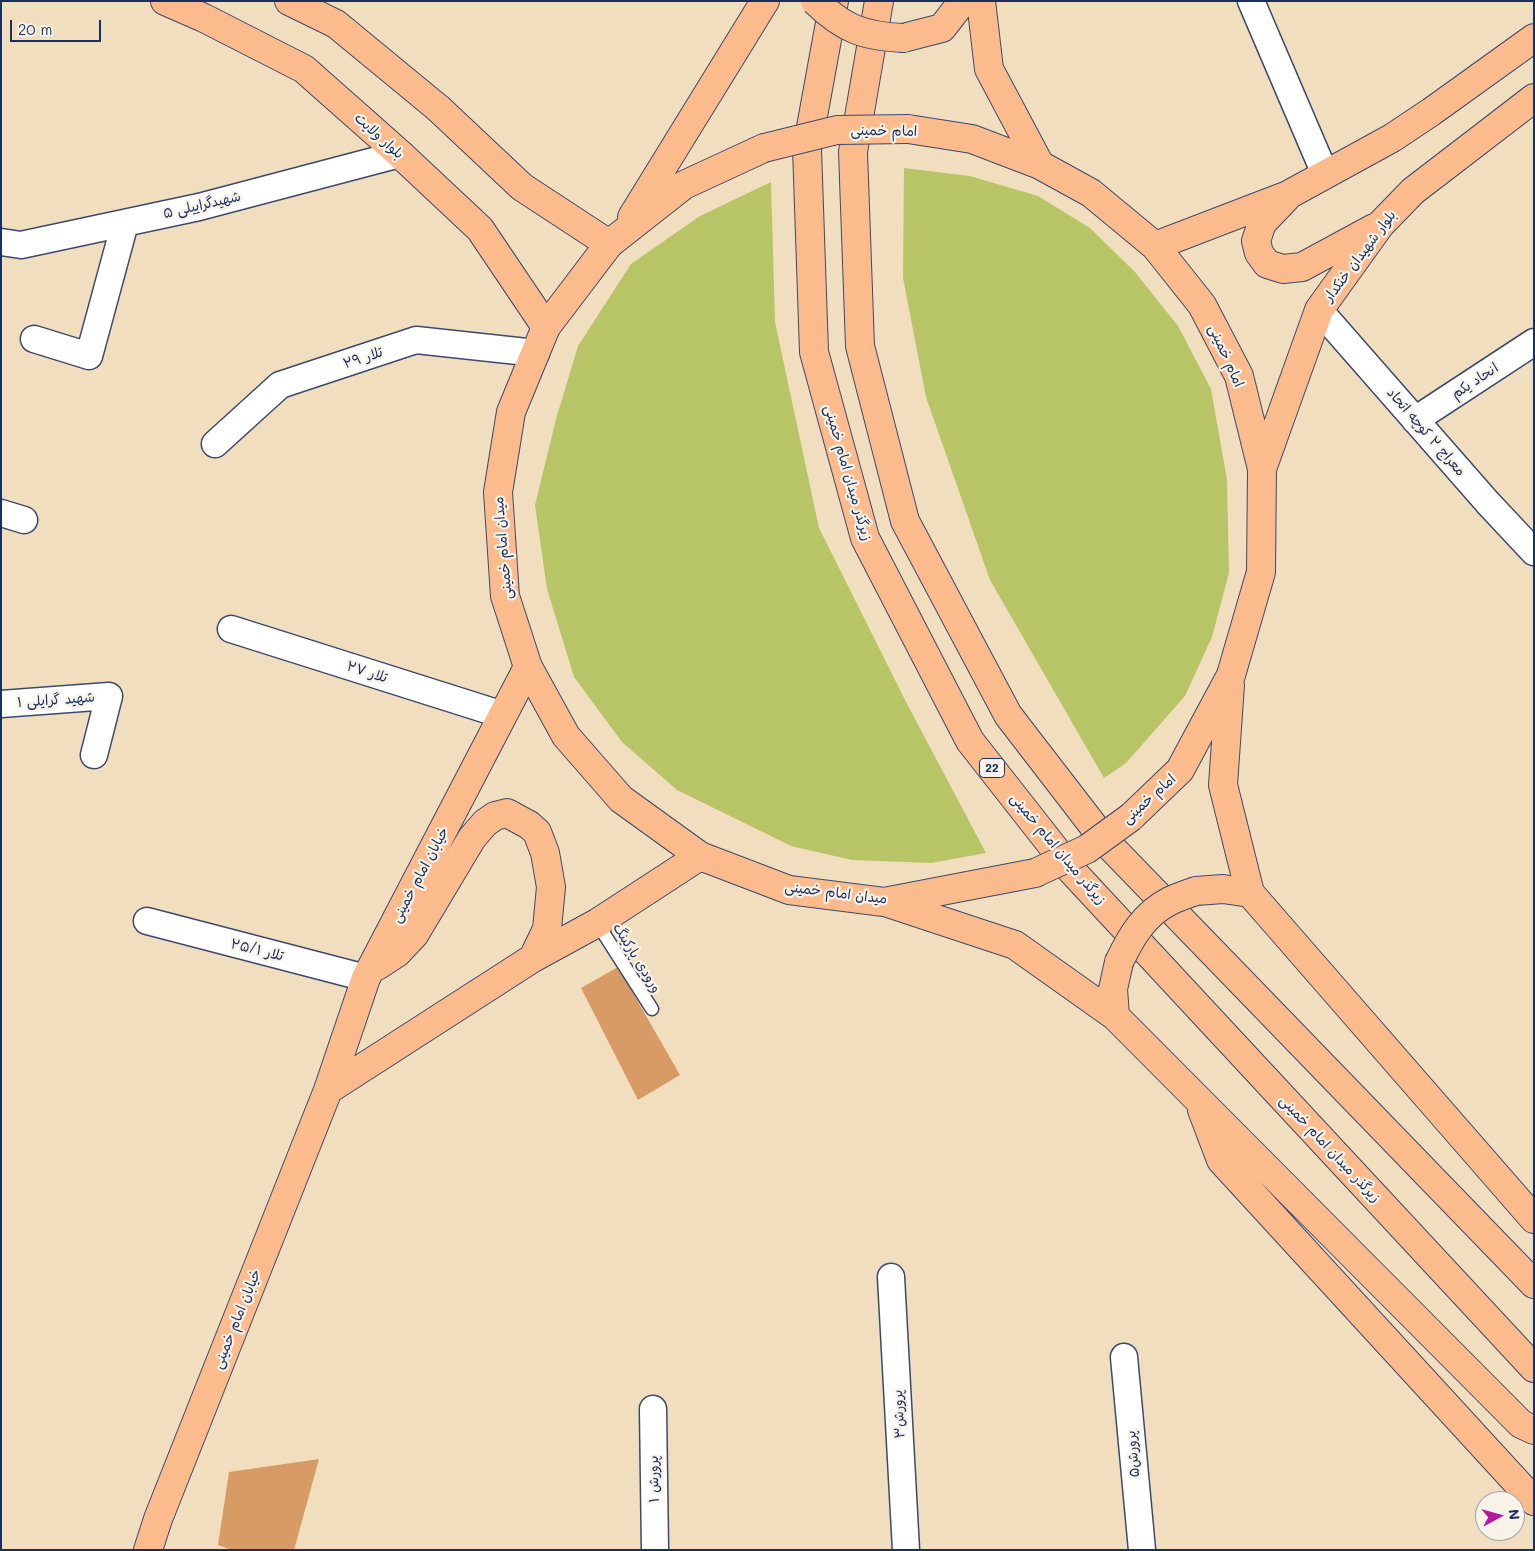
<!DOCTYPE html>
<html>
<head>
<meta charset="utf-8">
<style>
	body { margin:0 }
	#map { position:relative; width:1535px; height:1551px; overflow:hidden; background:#f1debf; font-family:Mali,sans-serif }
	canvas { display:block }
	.frame { position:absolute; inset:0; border:2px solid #1b2f5e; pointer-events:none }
	.north { position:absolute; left:1475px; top:1491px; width:50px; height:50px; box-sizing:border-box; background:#f7f3e8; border:1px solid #9fa5b1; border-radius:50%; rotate:84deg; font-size:14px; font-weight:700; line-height:20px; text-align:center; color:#1b2f5e }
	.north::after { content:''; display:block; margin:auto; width:18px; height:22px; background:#b5179e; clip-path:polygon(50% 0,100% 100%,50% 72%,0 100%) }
	.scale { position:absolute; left:10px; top:20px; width:91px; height:22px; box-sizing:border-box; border:2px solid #1b2f5e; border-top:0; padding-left:6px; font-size:15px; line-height:18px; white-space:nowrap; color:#1b2f5e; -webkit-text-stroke:4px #f7f3e8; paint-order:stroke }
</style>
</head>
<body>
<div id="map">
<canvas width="1535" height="1551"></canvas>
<div class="frame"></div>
<div class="north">N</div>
<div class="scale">20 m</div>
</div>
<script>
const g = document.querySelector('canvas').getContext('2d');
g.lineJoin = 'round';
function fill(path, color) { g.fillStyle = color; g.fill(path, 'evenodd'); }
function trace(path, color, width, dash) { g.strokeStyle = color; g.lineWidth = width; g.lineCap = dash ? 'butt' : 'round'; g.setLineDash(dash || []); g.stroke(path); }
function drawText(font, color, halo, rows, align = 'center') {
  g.font = font + ' Mali,"Playpen Sans Arabic",sans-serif'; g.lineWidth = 4.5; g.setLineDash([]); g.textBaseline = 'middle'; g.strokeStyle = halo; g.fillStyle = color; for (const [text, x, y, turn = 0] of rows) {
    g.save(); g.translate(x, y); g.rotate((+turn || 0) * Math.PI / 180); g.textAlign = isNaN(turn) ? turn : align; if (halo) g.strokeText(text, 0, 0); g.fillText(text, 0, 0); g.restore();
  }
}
fill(new Path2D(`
	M904,168L970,176L1038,196L1090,228L1135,272L1178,326L1211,389L1227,480L1229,573L1212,637L1185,696L1126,763L1104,778L990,580L926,397L903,278Z
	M771,182L775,322L819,528L906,702L986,853L931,863L852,860L791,846L677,790L622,742L574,677L547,589L535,505L556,419L578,346L631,264L700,216Z`), '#b8c567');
fill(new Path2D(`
	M618,967L680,1075L638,1100L581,988Z
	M319,1459L294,1550H232L218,1545L229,1472Z`), '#d99b65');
const lane = new Path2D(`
	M597,923L652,1009`);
const street = new Path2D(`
	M1251,1L1325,174
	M1,242L21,245L199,207L400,154
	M1319,310L1488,503L1534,552
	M34,339L89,356L125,223
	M1415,420L1534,342
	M215,444L280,385L416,340L536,353
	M1,513L24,520
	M231,629L503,715
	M1,704L109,696L94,755
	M147,921L366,978
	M891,1277L906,1550
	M1124,1357L1142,1550
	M653,1409L655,1550`);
const primary = new Path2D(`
	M165,1L204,18L304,69L400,154L480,229L546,327
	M289,1L336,24L438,108L522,187L609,244
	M377,966L397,953L414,935L472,838L485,823L495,816L507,813L529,825L537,832L545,853L551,887L547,929L533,958
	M328,1090L533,958L597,923L700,856
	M148,1550L158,1519L328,1090L366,978L528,667`);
const highway = new Path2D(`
	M834,1L807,149L814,352L865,538L970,741L1072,871L1534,1368
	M879,1L853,152L860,346L905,521L1008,715L1105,841L1534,1284
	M981,1L989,69L1040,165
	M903,38L942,28L963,1
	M908,129L972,139L1040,165L1091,193L1155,246L1202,305L1239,376L1262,469L1261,572L1231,675L1180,770L1131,817
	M764,148L684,185L609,244L546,327L511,412L498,492L505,596L528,667L566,736L621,799L700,856L789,890L884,902L1035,873
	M1286,198L1262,223L1256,241L1259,253L1267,264L1283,269L1302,267L1374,228
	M632,217L765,1
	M1155,246L1288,195L1392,138L1431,112L1534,38
	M1262,469L1319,310L1380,225L1413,191L1534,98
	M1230,685L1223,785L1250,893L1534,1219
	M1196,891L1223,889L1250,893
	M885,902L1015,945L1115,1016L1521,1424L1534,1430
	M1115,1016L1113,989L1119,962
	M1202,1110L1221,1160L1534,1501`);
trace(lane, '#3b496d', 15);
trace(street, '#3b496d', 29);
trace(primary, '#3b496d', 30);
trace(highway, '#3b496d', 30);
trace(lane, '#fff', 12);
trace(street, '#fff', 26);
trace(primary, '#fbbb8d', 28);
trace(highway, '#fbbb8d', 28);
const highwayBridge = new Path2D(`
	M815,1C844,29 863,36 903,38
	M764,148L837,130L908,129
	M1035,873L1087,849L1131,817
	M1119,962C1131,937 1144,914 1170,901C1178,897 1187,894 1196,891`);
trace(highwayBridge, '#3b496d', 30, []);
trace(highwayBridge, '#fbbb8d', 28);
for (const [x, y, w] of [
	[992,768,25]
]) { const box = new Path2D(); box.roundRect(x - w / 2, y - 9.5, w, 19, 4); g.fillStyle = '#f7f3e8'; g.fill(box); trace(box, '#1b2f5e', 1); }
drawText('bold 12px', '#1b2f5e', null, [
	["22",992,768]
]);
drawText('14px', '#1b2f5e', '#f7f3e8', [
	["امام خمینی",884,131,1],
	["بلوار ولایت",379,136,42],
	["شهیدگراییلی ۵",202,205,-13],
	["بلوار شهیدان خنکدار",1360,256,-53],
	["امام خمینی",1226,356,66],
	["تلار ۲۹",363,358,-18],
	["انحاد یکم",1475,381,-33],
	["معراج ۲ کوچه اتحاد",1426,432,49],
	["زیرگذر میدان امام خمینی",848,473,74],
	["میدان امام خمینی",503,548,-95],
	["تلار ۲۷",367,672,18],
	["شهید گرایلی ۱",56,700,-4],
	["امام خمینی",1149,799,-42],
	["زیرگذر میدان امام خمینی",1058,849,50],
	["خیابان امام خمینی",420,875,-62],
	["میدان امام خمینی",836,893,7],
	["تلار ۲۵/۱",257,950,14],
	["ورودی پارکینگ",637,958,58],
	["زیرگذر میدان امام خمینی",1330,1149,47],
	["خیابان امام خمینی",237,1319,-68],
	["پرورش۳",899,1414,-93],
	["پرورش۵",1133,1454,-95],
	["پرورش ۱",654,1479,-91]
]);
</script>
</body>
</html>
